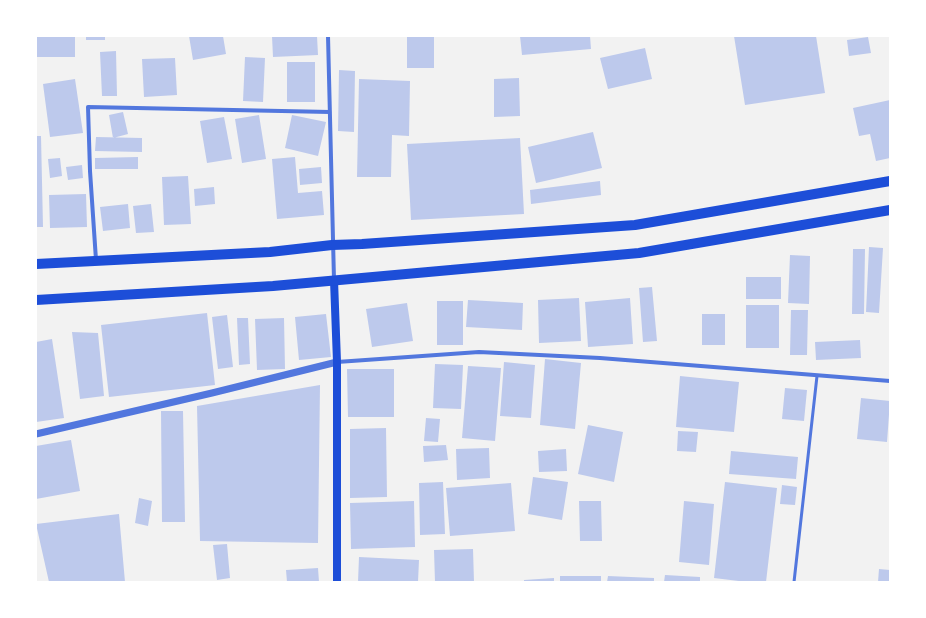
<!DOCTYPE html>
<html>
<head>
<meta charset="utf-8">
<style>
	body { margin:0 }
	#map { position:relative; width:926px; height:618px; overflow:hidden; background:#f2f2f2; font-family:"Golos Text",sans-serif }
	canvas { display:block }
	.frame { position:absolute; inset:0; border:37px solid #fff; pointer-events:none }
</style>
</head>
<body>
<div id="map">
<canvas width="926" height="618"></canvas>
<div class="frame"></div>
</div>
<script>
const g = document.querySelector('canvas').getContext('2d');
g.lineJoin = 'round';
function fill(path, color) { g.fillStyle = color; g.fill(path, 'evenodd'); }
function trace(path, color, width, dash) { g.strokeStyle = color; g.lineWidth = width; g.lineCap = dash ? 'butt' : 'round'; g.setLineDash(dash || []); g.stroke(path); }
fill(new Path2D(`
	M36,36H75V57H36Z
	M86,36H105V40H86Z
	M189,36H223L226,54L193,60Z
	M272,36H317L318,55L273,57Z
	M407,36H434V68H407Z
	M520,36H590L591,49L522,55Z
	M734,36H816L825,93L745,105Z
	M868,37L871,53L849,56L847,40Z
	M645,48L652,79L608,89L600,58Z
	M116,51L117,96H102L100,52Z
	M245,57L265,58L263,102L243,101Z
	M175,58L177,95L144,97L142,59Z
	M287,62H315V102H287Z
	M339,70L355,71L354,132L338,131Z
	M519,78L520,116L494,117V79Z
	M75,79L83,133L50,137L43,84Z
	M359,79L410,81L409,136L392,135L391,177H357Z
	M890,100V158L876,161L870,134L859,136L853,108Z
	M123,112L128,134L113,138L109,115Z
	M259,115L266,159L242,163L235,119Z
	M292,115L326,122L318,156L285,148Z
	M224,117L232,159L207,163L200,121Z
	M593,132L602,168L536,183L528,147Z
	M36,136H41L43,227H36Z
	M96,137L142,138V152L95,151Z
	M520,138L524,214L411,220L407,144Z
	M138,157V169H95V158Z
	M295,157L298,193L322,191L324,215L277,219L272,159Z
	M60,158L62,176L50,178L48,159Z
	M82,165L83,178L68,180L66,167Z
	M321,167L322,183L300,185L299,169Z
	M188,176L191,224L164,225L162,177Z
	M600,181L601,195L531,204L530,190Z
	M214,187L215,204L195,206L194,189Z
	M86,194L87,227L50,228L49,195Z
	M128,204L130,228L103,231L100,207Z
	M151,204L154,232L136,233L133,206Z
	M869,247L883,248L879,313L866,312Z
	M853,249H865L864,314H852Z
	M790,255L810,256L809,304L788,303Z
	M746,277H781V299H746Z
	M652,287L657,341L643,342L639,288Z
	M579,298L581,341L539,343L538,300Z
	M630,298L633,344L588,347L585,302Z
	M468,300L523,303L522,330L466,327Z
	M437,301H463V345H437Z
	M407,303L413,341L372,347L366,309Z
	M746,305H779V348H746Z
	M791,310H808L807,355H790Z
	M207,313L215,385L109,397L101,325Z
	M326,314L331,357L299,360L295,317Z
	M702,314H725V345H702Z
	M227,315L233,367L218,369L212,317Z
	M237,318H248L250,364L239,365Z
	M284,318L285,369L257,370L255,319Z
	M72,332L98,333L104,396L80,399Z
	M52,339L64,418L36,422V342Z
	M860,340L861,358L816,360L815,342Z
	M545,359L581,363L575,429L540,425Z
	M504,362L535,365L531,418L500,416Z
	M435,364L463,365L461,409L433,408Z
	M468,366L501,368L495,441L462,438Z
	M347,369H394V417H348Z
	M680,376L739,382L734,432L676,427Z
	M320,385L318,543L200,541L197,406Z
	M785,388L807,390L804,421L782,419Z
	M861,398L890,401L887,442L857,439Z
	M161,411H183L185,522H162Z
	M426,418L440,419L438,442L424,441Z
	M588,425L623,432L614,482L578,474Z
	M386,428L387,497L350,498V429Z
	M678,431L698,432L696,452L677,451Z
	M71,440L80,491L36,499V446Z
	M446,445L448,460L424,462L423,446Z
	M489,448L490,478L457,480L456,449Z
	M566,449L567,471L539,472L538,451Z
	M731,451L798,457L796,479L729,474Z
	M533,477L568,482L562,520L528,514Z
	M443,482L445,534L420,535L419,483Z
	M725,482L777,488L766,582H747L714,578Z
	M511,483L515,531L450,536L446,488Z
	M782,485L797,487L795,505L780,504Z
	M139,498L152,501L148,526L135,523Z
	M414,501L415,547L351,549L350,503Z
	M579,501H601L602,541H580Z
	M684,501L714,504L709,565L679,562Z
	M119,514L125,582H49L36,524Z
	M227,544L230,578L217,580L213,545Z
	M473,549L474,582H435L434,550Z
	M359,557L419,560L418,582H358Z
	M318,568L319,582H287L286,570Z
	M879,569L890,570V582H878Z
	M665,575L700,577V582H664Z
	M560,576H601V582H560Z
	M608,576L654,578V582H607Z
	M554,578V582H524V580Z`), '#bdc9ec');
trace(new Path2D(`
	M794,582L817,376`), '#5277de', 3);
trace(new Path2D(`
	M328,36L334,280
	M96,260L90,171L88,107L330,112
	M337,362L479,352L600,358L890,381`), '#5277de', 4);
trace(new Path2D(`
	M36,434L212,393L337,362`), '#5277de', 7);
trace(new Path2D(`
	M334,280L337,362V582`), '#1d4ed8', 8);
trace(new Path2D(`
	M36,264L270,252L332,245L362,244L635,225L890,181
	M36,300L273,286L639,253L890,210`), '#1d4ed8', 10);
</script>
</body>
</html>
